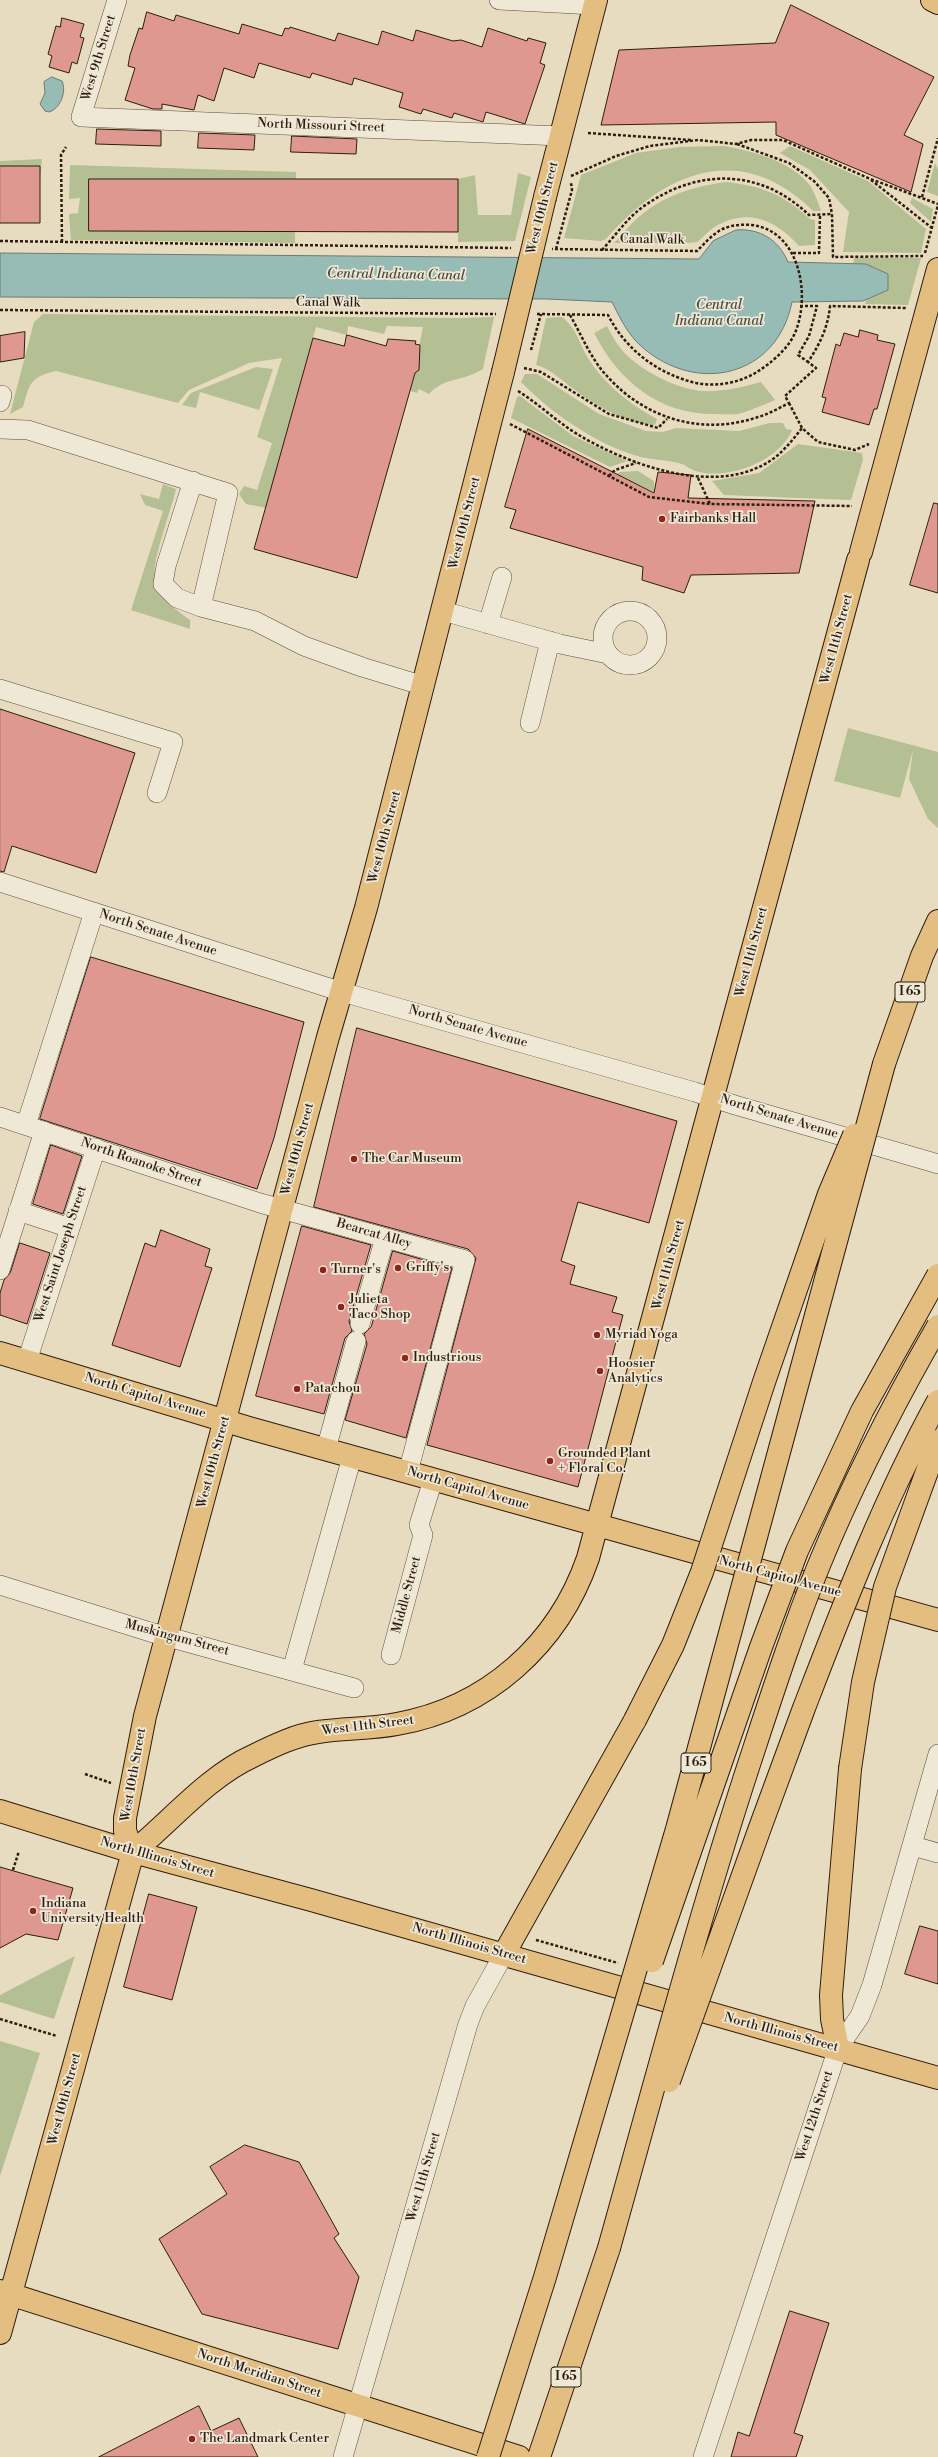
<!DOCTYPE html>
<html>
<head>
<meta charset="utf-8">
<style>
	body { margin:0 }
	canvas { display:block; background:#e7dcc0 }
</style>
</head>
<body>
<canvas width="938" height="2457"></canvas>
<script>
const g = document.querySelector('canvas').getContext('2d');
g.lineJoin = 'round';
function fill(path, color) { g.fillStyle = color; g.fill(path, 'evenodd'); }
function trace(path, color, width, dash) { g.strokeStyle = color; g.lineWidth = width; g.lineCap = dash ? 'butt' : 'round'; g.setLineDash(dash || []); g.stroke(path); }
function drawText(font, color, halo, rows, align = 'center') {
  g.font = font + ' "Libre Bodoni",serif'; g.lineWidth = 3.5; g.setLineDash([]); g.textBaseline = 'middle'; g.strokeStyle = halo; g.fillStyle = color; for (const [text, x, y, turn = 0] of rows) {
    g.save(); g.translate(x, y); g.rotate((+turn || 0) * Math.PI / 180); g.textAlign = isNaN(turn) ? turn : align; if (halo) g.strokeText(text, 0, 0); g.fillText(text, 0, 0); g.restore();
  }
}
fill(new Path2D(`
	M724,146C752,151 788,160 808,183C814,190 818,202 821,211H813C741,140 665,171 606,239L601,241L564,238L581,175L636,153L679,147Z
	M790,146L868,181L926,229L921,253L843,252L849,212L810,170L780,153Z
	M42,159L40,179L0,166V161Z
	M935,163L938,169V196L927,192Z
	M70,165L296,172L295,243L71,240L69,214L78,213L80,198L69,199Z
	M518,173L531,177L515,241L458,242V179L475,175L478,215H511Z
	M726,182C762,186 783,194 810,219L815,220V245L799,246C775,219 746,207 713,228C707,232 702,239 697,242C692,244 625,243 614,243C624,233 633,220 645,212C668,194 697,186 726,182Z
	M912,198L933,209L931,222L910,203Z
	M854,258H921L908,305L865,304L866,300L888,290V274L866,264H853Z
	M43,314L458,318L494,317L483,369C465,381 444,377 429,394L419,389L417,393L410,391L423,327L387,326L384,334L348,326L347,335L316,327L266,508L246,504L239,494L244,486L257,490L272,443L257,437L282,358L249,363L189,390L178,403L56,371C30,377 30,383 23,407L10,414L34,322Z
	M562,317C575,327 578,339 585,353C602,383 628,403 657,419L655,425C628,424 596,406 575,390C562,381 551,369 536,365L546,318Z
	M607,326C611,334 616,343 622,350C639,370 676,389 703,391C723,392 743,387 761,382L775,400C763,405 750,411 738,414C731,415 723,414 716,414C660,415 619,382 594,333Z
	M256,367L273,369L259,410L200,392L196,408L182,405L191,393Z
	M525,374H537L599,414L646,431L663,432L676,428L739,431L770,423H783L786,429L792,430C780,461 727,481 696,471C691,470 687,466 682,464C669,460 654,460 641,457C618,451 594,439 575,426C555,414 537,398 521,382Z
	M520,396L573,436L627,461L610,467L511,418L517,397Z
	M798,444L862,453L863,460L851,500L724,495L712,481L759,473Z
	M638,471L654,481V492L617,474L620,472Z
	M163,484L176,489C172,508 152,560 155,575C159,596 174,609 190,620V629L131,610L163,511L145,505L140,494L159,499Z
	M848,728L938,752V828L928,819L909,779L913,750L900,798L834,781Z
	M75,1956L54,2019L0,2002V1995Z
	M0,2041L40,2053L0,2176Z`), '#b4c093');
const water = new Path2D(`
	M52,77L62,81C67,92 60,109 49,112L45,111L40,104L45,93L44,82Z
	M736,230C760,228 779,240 788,262L866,264L888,274V290L863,301L792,302C777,377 697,395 642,347C628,335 620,318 612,302L547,299L0,297V253L699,259L713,241Z`);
fill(water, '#97bbb5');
trace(water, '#6d7c72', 1);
const building = new Path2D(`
	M791,5L934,77L904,135L923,144L911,192L776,135V122L601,125L619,50L775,43Z
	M147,12L174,21L176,15L239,34L242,24L282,36L285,28L289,29L290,27L335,41L338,33L378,45L382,31L413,41L416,30L453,41L461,40L482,47L488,28L527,41L528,38L546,43L540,63L545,65L525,124L486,112L483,122L454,113L452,118L423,109L421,114L399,107L403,93L354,78L352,85L312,73L310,78L259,63L254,78L224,68L214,101L198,95L194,110L162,104V109H153L125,100L135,68L128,66L130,55L139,28L142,29Z
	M62,18L84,24L80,37L84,38L77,64L72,62L69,73L49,67L52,56L48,54L56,26L60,27Z
	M97,129L161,131V146L96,144Z
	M199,133L255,135L254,150L198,148Z
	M292,136L357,139L356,154L291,152Z
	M0,166H40V223H0Z
	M89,179H458V232L89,231Z
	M860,330L878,335L877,340L895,344L877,409H874L869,425L822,412L826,398L822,397L836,344L840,346L844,333L858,337Z
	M25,332L24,358L0,362V336Z
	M347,335L386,346L388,339L416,341L415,344L420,345L419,370L415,373L357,578L254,549L313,338L344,346Z
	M528,429L654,493L658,472L691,475L688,498L815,501L799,573L691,575L684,593L642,580L643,567L510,528L516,510L505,507Z
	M934,503L938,504V593L910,585Z
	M0,709L135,753L96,873L12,846L4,872L0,871Z
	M91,957L304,1022L274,1138L257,1189L40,1119Z
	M357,1028L677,1121L649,1223L578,1202L561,1261L575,1266L570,1284L617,1297L612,1312L623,1315L578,1487L427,1445L476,1258L468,1249L314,1207Z
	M51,1145L82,1156L63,1214L33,1204Z
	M302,1226L371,1245L349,1321L352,1331L345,1338L324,1414L256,1396Z
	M161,1230L210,1249L205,1266L212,1268L180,1367L112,1345L145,1243L155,1247Z
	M20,1243L50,1253L27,1324L0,1315V1293L4,1280L10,1273Z
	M393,1251L452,1268L406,1438L345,1420L367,1344L364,1334L371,1327Z
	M0,1867L73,1888L58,1940L26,1934L0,1948Z
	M149,1894L197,1907L172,2000L124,1987Z
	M920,1926L938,1931V1984L905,1974Z
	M245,2145L299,2162L339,2234L334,2238L359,2277L338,2349L202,2314L159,2239L227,2194L210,2167Z
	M790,2311L829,2323L794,2433L803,2436L796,2457H731L738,2432L749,2436Z
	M199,2406L211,2431L239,2418L258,2457H99Z`);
fill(building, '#df9890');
trace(building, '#2d1d0e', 1);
const minor = new Path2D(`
	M117,0L81,117L561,136
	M499,0L594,5
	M0,402L2,395
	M0,429L28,430L228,493L201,607
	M193,481L166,566L163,584L177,598L201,607L255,621L304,646L362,667L424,686
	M443,611L560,644L608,654
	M603 638a27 27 0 1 1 54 0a27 27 0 1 1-54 0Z
	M488,624L502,577
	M0,689L173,742L157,793
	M530,723L550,641
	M0,882L342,992L695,1092L735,1105L938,1164
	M0,1117L260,1203L465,1260L408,1472
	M26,1125L94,912
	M18,1211L70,1228
	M0,1270L44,1131
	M360,1324L385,1238
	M27,1361L96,1148
	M326,1449L356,1341
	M0,1585L150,1632L354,1688
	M391,1655L423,1535L419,1525L433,1480
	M292,1670L352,1457
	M913,1846L938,1853
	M343,2457L468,2024L475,2006L504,1954
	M703,2457L838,2048L860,2016L872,1985L938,1754`);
const major = new Path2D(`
	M932,0L938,3
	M545,197L596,0
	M861,552L938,269
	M0,1353L249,1428L938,1620
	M0,1811L133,1852L311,1900L938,2078
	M133,1852C172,1820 207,1777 253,1756C273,1746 296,1735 318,1732C344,1728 371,1729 397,1724C487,1708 558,1645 588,1558L858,560
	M0,2291L519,2457
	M0,2333L133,1852L125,1831V1818L145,1716L328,1037L366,908L503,372`);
const highway = new Path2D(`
	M884,1064L922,956L938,921
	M504,1954L635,1720
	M838,2048L832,2019L831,1995L850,1769
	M539,2457L609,2248`);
trace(minor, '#5c4d3a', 20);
trace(major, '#2d1d0e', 24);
trace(highway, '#2d1d0e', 24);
trace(new Path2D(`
	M588,133L691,140
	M737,144L789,163L814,181L829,198L832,214
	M571,176L616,156L650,146L698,140L736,144L751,140H783L868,178L938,204
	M871,180L932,228
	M922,197L938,138
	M0,241L511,248
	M62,242L61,155L66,147
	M556,249L572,190L571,183
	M602,250C614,237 626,220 640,209C695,168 759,167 809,215L832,214L833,257L923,256
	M793,253H819L820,215
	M925,253L938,205
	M800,306H817L809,336L798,355L808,362
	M0,310L496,314
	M537,314L608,315C626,350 658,374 696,383C717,387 739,383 757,372C771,363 788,349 795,333C811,295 800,231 752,225C741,224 729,225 719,231C711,236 704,244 697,251L552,249
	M570,315C581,334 591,359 606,375C645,419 702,436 758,417C769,414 779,408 789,403L785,396L816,368L808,362C820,344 828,327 830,306L906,308
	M531,350L541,314
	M524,368L541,372L609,414L658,428L667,419
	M518,391C539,404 556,421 577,434C627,464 709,495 765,464C780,456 791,442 802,428
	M789,403L802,428L818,442L855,450L869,444
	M510,424L649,497L710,504L852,506
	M609,476L615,470L636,463
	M698,478L710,504
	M85,1774L111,1783
	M13,1870L19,1851
	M536,1940L618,1963
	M0,2019L57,2036`), '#2d1d0e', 2.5, [3, 2]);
trace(minor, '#efe8d6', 19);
trace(major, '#e4be80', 22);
trace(highway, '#e4be80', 22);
const majorBridge = new Path2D(`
	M503,372L545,197`);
const highwayBridge = new Path2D(`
	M635,1720L673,1645L702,1572L764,1382L829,1194L854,1135
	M850,1769L863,1682L885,1587L938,1441
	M652,1961L761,1647L797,1551L862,1411L938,1275
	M669,2081C713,1957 758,1832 804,1708C844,1604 884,1499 938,1401
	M609,2248C656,2080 700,1912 755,1746C775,1685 795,1624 819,1565C853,1482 894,1403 938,1326
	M488,2457L545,2277L677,1829L884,1064`);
trace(majorBridge, '#2d1d0e', 24, []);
trace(highwayBridge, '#2d1d0e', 24, []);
trace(majorBridge, '#e4be80', 22);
trace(highwayBridge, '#e4be80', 22);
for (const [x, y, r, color] of [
	[662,519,4,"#8f2418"],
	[354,1159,4,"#8f2418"],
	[398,1268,4,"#8f2418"],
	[323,1270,4,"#8f2418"],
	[341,1307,4,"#8f2418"],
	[597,1335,4,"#8f2418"],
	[405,1358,4,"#8f2418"],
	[600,1371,4,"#8f2418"],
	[297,1389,4,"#8f2418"],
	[550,1461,4,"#8f2418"],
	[33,1911,4,"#8f2418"],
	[192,2439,4,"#8f2418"]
]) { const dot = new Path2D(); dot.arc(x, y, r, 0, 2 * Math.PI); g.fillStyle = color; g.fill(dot); trace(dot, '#efe8d6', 1.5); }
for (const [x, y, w] of [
	[910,992,30],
	[696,1763,30],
	[566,2377,30]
]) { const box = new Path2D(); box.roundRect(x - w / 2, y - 10, w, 20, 3); g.fillStyle = '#efe8d6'; g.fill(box); trace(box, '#2d1d0e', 1); }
drawText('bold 12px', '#2d1d0e', null, [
	["I 65",910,992],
	["I 65",696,1763],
	["I 65",566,2377]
]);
drawText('13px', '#2d1d0e', '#efe8d6', [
	["West 9th Street",99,58,-73],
	["North Missouri Street",321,126,2],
	["West 10th Street",543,208,-76],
	["Canal Walk",652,240,1],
	["Canal Walk",328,303,1],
	["West 10th Street",465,523,-76],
	["West 11th Street",837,639,-75],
	["West 10th Street",385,837,-75],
	["North Senate Avenue",158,933,18],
	["West 11th Street",752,952,-75],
	["North Senate Avenue",468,1027,16],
	["North Senate Avenue",779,1117,17],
	["West 10th Street",298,1149,-75],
	["North Roanoke Street",141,1163,19],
	["Bearcat Alley",374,1234,16],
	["West Saint Joseph Street",61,1254,-72],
	["West 11th Street",669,1265,-75],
	["North Capitol Avenue",145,1396,17],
	["West 10th Street",214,1462,-75],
	["North Capitol Avenue",468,1489,16],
	["North Capitol Avenue",780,1577,15],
	["Middle Street",407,1595,-75],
	["Muskingum Street",177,1638,15],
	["West 11th Street",368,1726,-7],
	["West 10th Street",134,1775,-80],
	["North Illinois Street",157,1858,16],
	["North Illinois Street",469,1944,16],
	["North Illinois Street",781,2033,15],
	["West 10th Street",65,2099,-75],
	["West 12th Street",815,2116,-72],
	["West 11th Street",424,2177,-74],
	["North Meridian Street",259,2374,18]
]);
drawText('13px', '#2d1d0e', '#efe8d6', [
	["Fairbanks Hall",670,519],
	["The Car Museum",362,1159],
	["Griffy's",406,1268],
	["Turner's",331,1270],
	["Julieta",349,1300],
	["Taco Shop",349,1315],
	["Myriad Yoga",605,1335],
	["Industrious",413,1358],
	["Hoosier",608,1364],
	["Analytics",608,1379],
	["Patachou",305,1389],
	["Grounded Plant",558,1454],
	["+ Floral Co.",558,1469],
	["Indiana",41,1904],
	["University Health",41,1919],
	["The Landmark Center",200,2439]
], 'left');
drawText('italic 14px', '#4d4c40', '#efe8d6', [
	["Central Indiana Canal",396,275,1],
	["Central",719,306],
	["Indiana Canal",719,322]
]);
</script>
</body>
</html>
